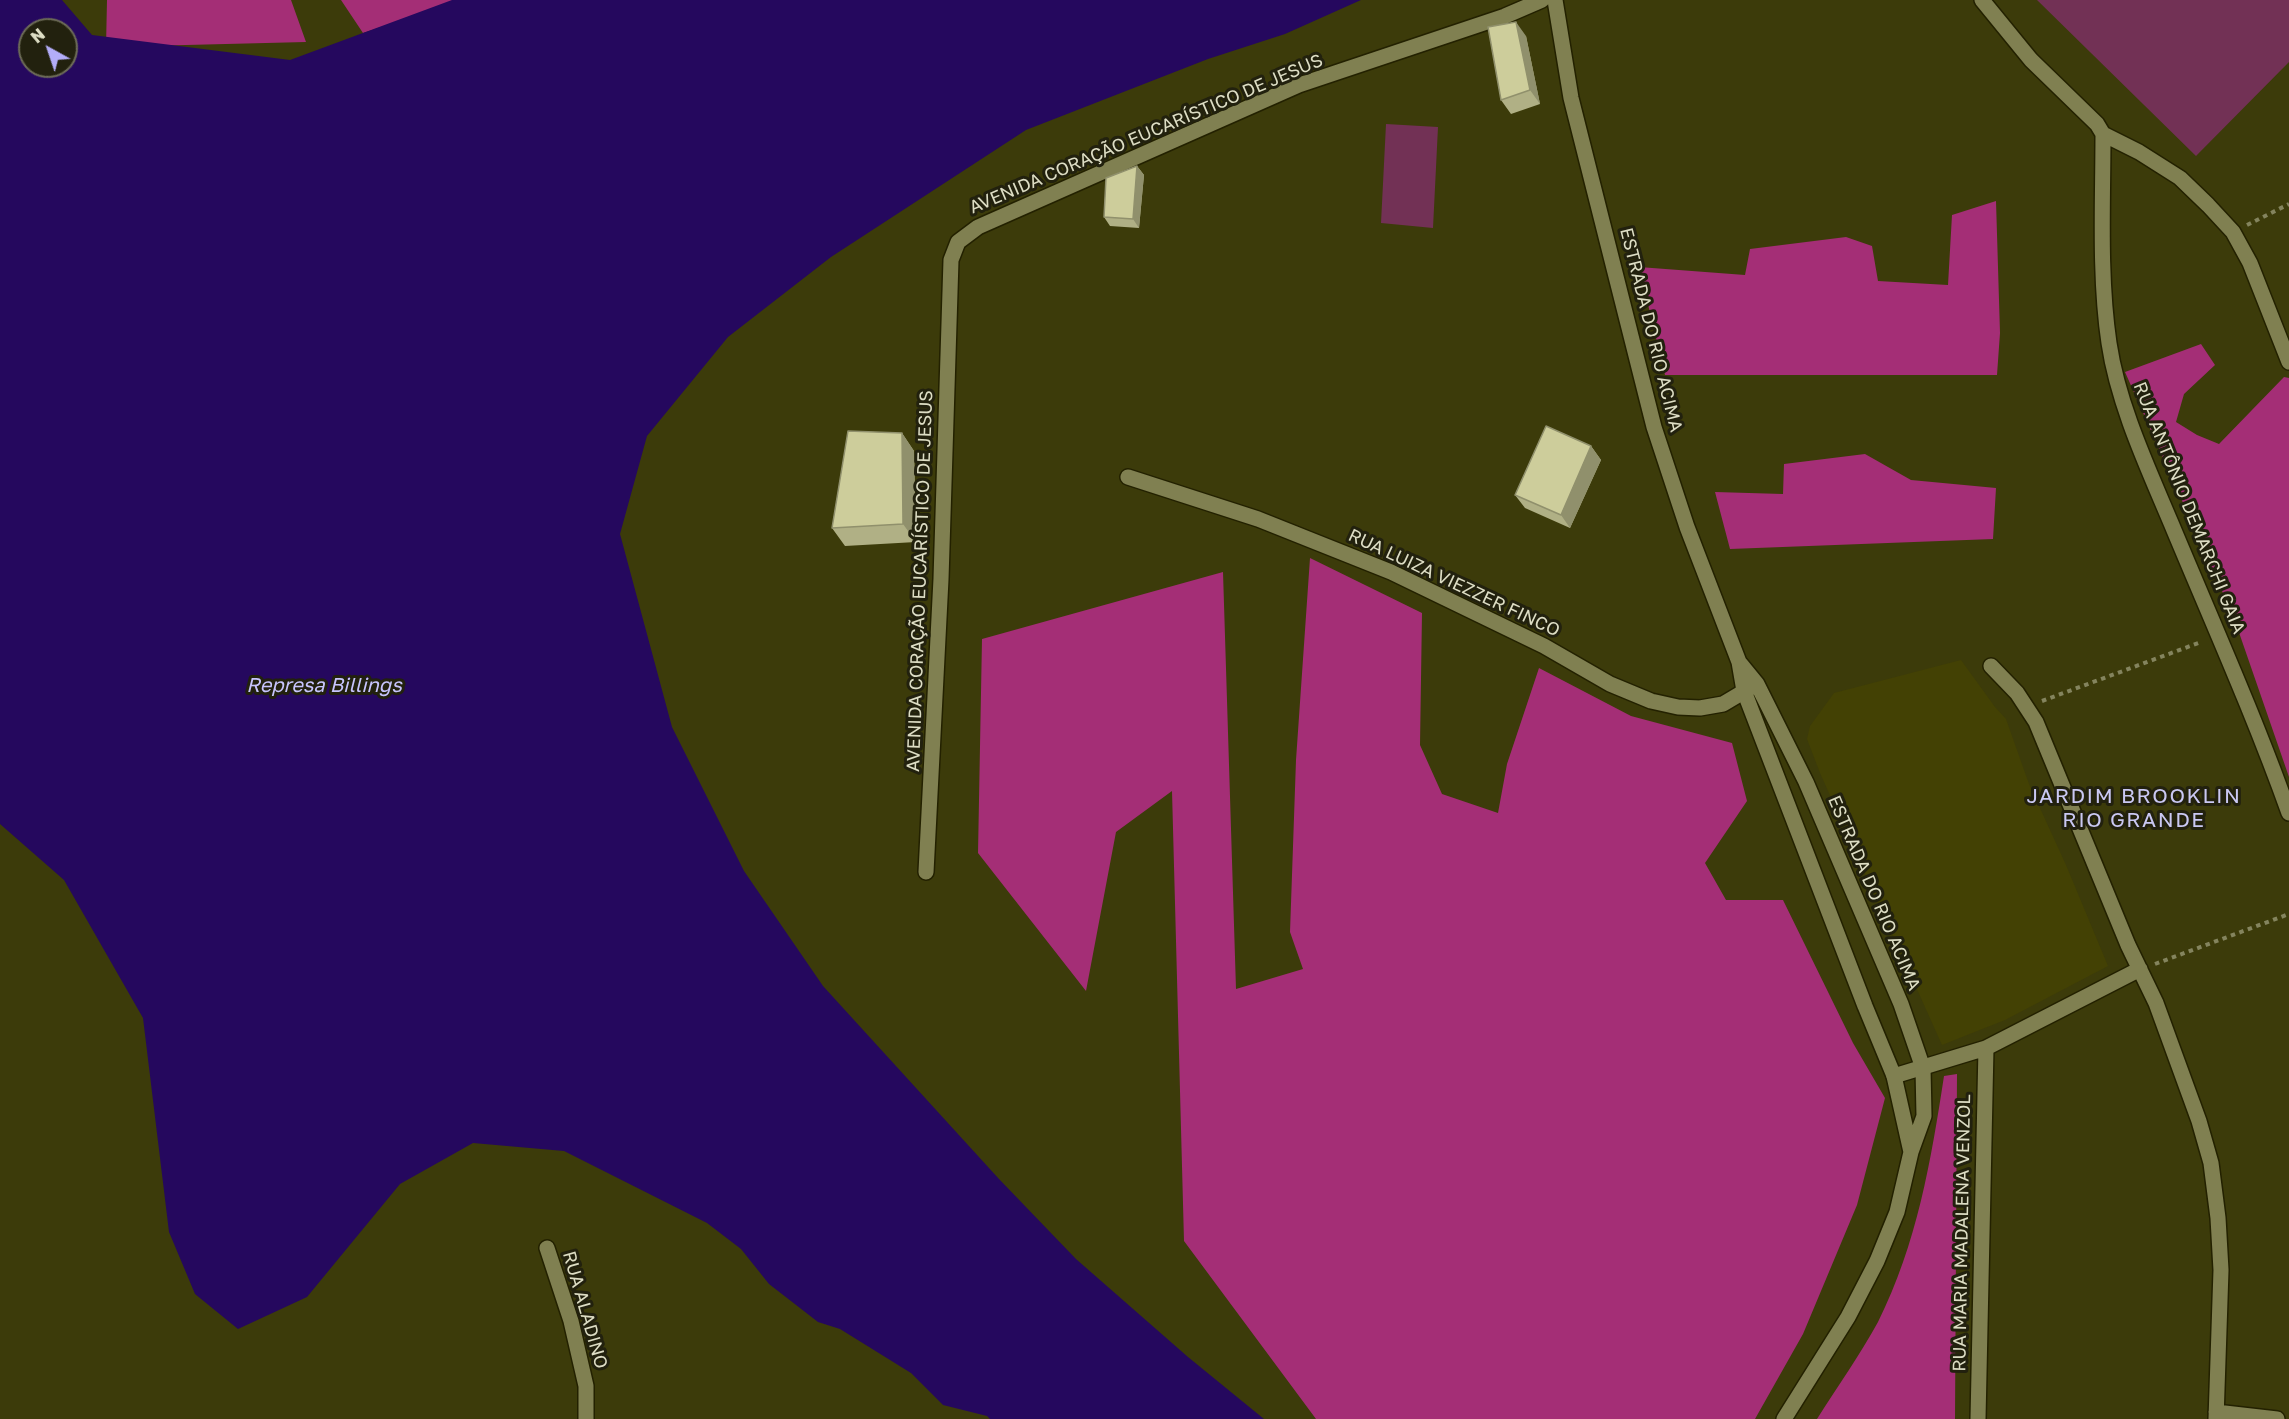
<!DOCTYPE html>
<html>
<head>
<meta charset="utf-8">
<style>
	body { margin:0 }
	#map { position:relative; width:2289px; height:1419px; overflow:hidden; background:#3c3b0a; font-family:"Golos Text",sans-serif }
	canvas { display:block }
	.north { position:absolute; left:18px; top:18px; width:60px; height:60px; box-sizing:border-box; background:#22210e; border:2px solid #6d6c57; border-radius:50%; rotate:320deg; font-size:16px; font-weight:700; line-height:24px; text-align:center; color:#ddddc4 }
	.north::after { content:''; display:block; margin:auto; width:21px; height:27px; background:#b3adf9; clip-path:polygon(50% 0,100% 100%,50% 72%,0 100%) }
</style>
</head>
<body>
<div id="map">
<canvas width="2289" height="1419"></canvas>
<div class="north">N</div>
</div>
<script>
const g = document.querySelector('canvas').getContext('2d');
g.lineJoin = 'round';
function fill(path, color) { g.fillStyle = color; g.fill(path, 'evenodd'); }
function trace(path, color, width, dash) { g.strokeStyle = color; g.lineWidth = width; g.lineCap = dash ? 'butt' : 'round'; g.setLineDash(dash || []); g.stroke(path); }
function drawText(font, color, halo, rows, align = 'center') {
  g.font = font + ' "Golos Text",sans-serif'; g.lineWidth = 6; g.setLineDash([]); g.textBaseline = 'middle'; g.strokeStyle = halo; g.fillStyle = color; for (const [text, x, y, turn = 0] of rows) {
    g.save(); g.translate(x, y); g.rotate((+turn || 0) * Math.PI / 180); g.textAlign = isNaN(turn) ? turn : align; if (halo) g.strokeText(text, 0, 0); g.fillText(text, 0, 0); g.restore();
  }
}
fill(new Path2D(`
	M1961,660L1995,707L2006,719L2029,784L2066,865L2108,966L2005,1020L1942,1045L1820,773L1807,739L1810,726L1834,693Z`), '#434104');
fill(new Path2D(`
	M2037,0H2289V62L2196,156Z
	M1386,124L1438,127L1433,228L1381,223Z`), '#723155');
fill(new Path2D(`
	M107,0H291L306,42L106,47Z
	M341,0H466L363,33Z
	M1996,201L2000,333L1997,375H1665L1639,267L1745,275L1750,249L1846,237L1872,246L1878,281L1948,285L1952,215Z
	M2201,344L2215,365L2184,394L2176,422L2197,435L2219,444L2284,377L2289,378V777L2234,618L2125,372Z
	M1865,454L1911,480L1996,488L1993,539L1730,549L1715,492L1783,494L1784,464Z
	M1310,558L1422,613L1420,745L1442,794L1498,813L1507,764L1539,668L1631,716L1732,743L1747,801L1705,863L1726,900H1783L1853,1043L1885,1098L1857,1205L1803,1334L1755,1419H1316L1184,1241L1172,791L1116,832L1086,991L978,853L982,639L1223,572L1236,989L1303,969L1290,932L1296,760Z
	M1957,1074L1955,1419H1817C1837,1387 1860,1355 1878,1322C1917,1244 1931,1161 1944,1076Z`), '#a42e76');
fill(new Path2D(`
	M0,0H62L92,35L290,60L452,0H1361L1285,34L1208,59L1026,130L831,257L728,337L647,436L620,534L672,727L744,871L823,986L999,1179L1076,1259L1188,1357L1264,1419H990L987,1416L943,1405L911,1373L840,1329L818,1322L769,1284L741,1249L707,1223L564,1151L473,1143L400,1184L307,1297L238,1329L195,1294L169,1232L143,1018L64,880L0,824ZM30,30H66V66H30Z`), '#25085e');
const minor = new Path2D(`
	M1982,0L2031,60L2097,124L2103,134L2139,152L2180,178L2208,205L2233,232L2250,263L2289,362
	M2103,134C2103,201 2099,276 2109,343C2118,404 2147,466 2171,523C2211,619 2254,715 2289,813
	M1128,477L1258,519L1391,572L1544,646L1610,684L1651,701L1678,707L1700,708L1723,704L1755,685
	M1991,666L2017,693L2036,722L2128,945L2156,1003L2199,1121L2211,1163L2218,1218L2221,1270L2216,1419
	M926,872L941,579L951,260L958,242L978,227L1299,85L1505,16L1542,0
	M1894,1076L1986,1048L2140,969
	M547,1248L571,1321L586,1386V1419
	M2216,1412L2277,1419
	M1978,1419L1986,1048`);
const secondary = new Path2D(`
	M1555,0L1571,98L1654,427L1687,527L1739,662L1744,691L1865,1006L1894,1076L1911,1152
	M1739,662L1757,684L1806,782L1901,1004L1923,1068L1924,1116L1911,1152L1897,1212L1877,1261L1848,1317L1784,1419`);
trace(minor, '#232100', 18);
trace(secondary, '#232100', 18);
trace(new Path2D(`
	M2247,225L2289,204
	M2042,701L2201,642
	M2155,964L2289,914`), '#84845e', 4, [4.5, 4.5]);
trace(minor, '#808051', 15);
trace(secondary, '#808051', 15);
fill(new Path2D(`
	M1526,36L1540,104L1511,114L1501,100Z
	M1137,166L1144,175L1139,228L1110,226L1104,217Z
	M902,433L914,451L916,542L845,546L832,528Z
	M1591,446L1601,460L1570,528L1525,508L1515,495Z`), '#b0b085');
fill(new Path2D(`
	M1516,22L1526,36L1540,104L1530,90Z
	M1137,166L1144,175L1139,228L1133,219Z
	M902,433L914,451L916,542L903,524Z
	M1591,446L1601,460L1570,528L1561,515Z`), '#90906c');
const building = new Path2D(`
	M1516,22L1530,90L1501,100L1488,27Z
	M1137,166L1133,219L1104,217L1106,178Z
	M1546,426L1591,446L1561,515L1515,495Z
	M848,431L902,433L903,524L832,528Z`);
fill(building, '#cdcd9b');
trace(building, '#90906c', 1.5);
drawText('18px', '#ddddc4', '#22210e', [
	["AVENIDA CORAÇÃO EUCARÍSTICO DE JESUS",1146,134,-23],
	["ESTRADA DO RIO ACIMA",1651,330,76],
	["RUA ANTÔNIO DEMARCHI GAIA",2189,508,68],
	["AVENIDA CORAÇÃO EUCARÍSTICO DE JESUS",920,581,-88],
	["RUA LUIZA VIEZZER FINCO",1454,583,25],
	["ESTRADA DO RIO ACIMA",1874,893,67],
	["RUA MARIA MADALENA VENZOL",1962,1233,-89],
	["RUA ALADINO",585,1310,74]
]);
drawText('italic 20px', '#c7c4fd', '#22210e', [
	["Represa Billings",324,686]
]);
g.letterSpacing = '1.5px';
drawText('21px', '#cac8f3', '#22210e', [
	["JARDIM BROOKLIN",2134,796],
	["RIO GRANDE",2134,820]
]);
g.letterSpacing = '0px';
</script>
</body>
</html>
